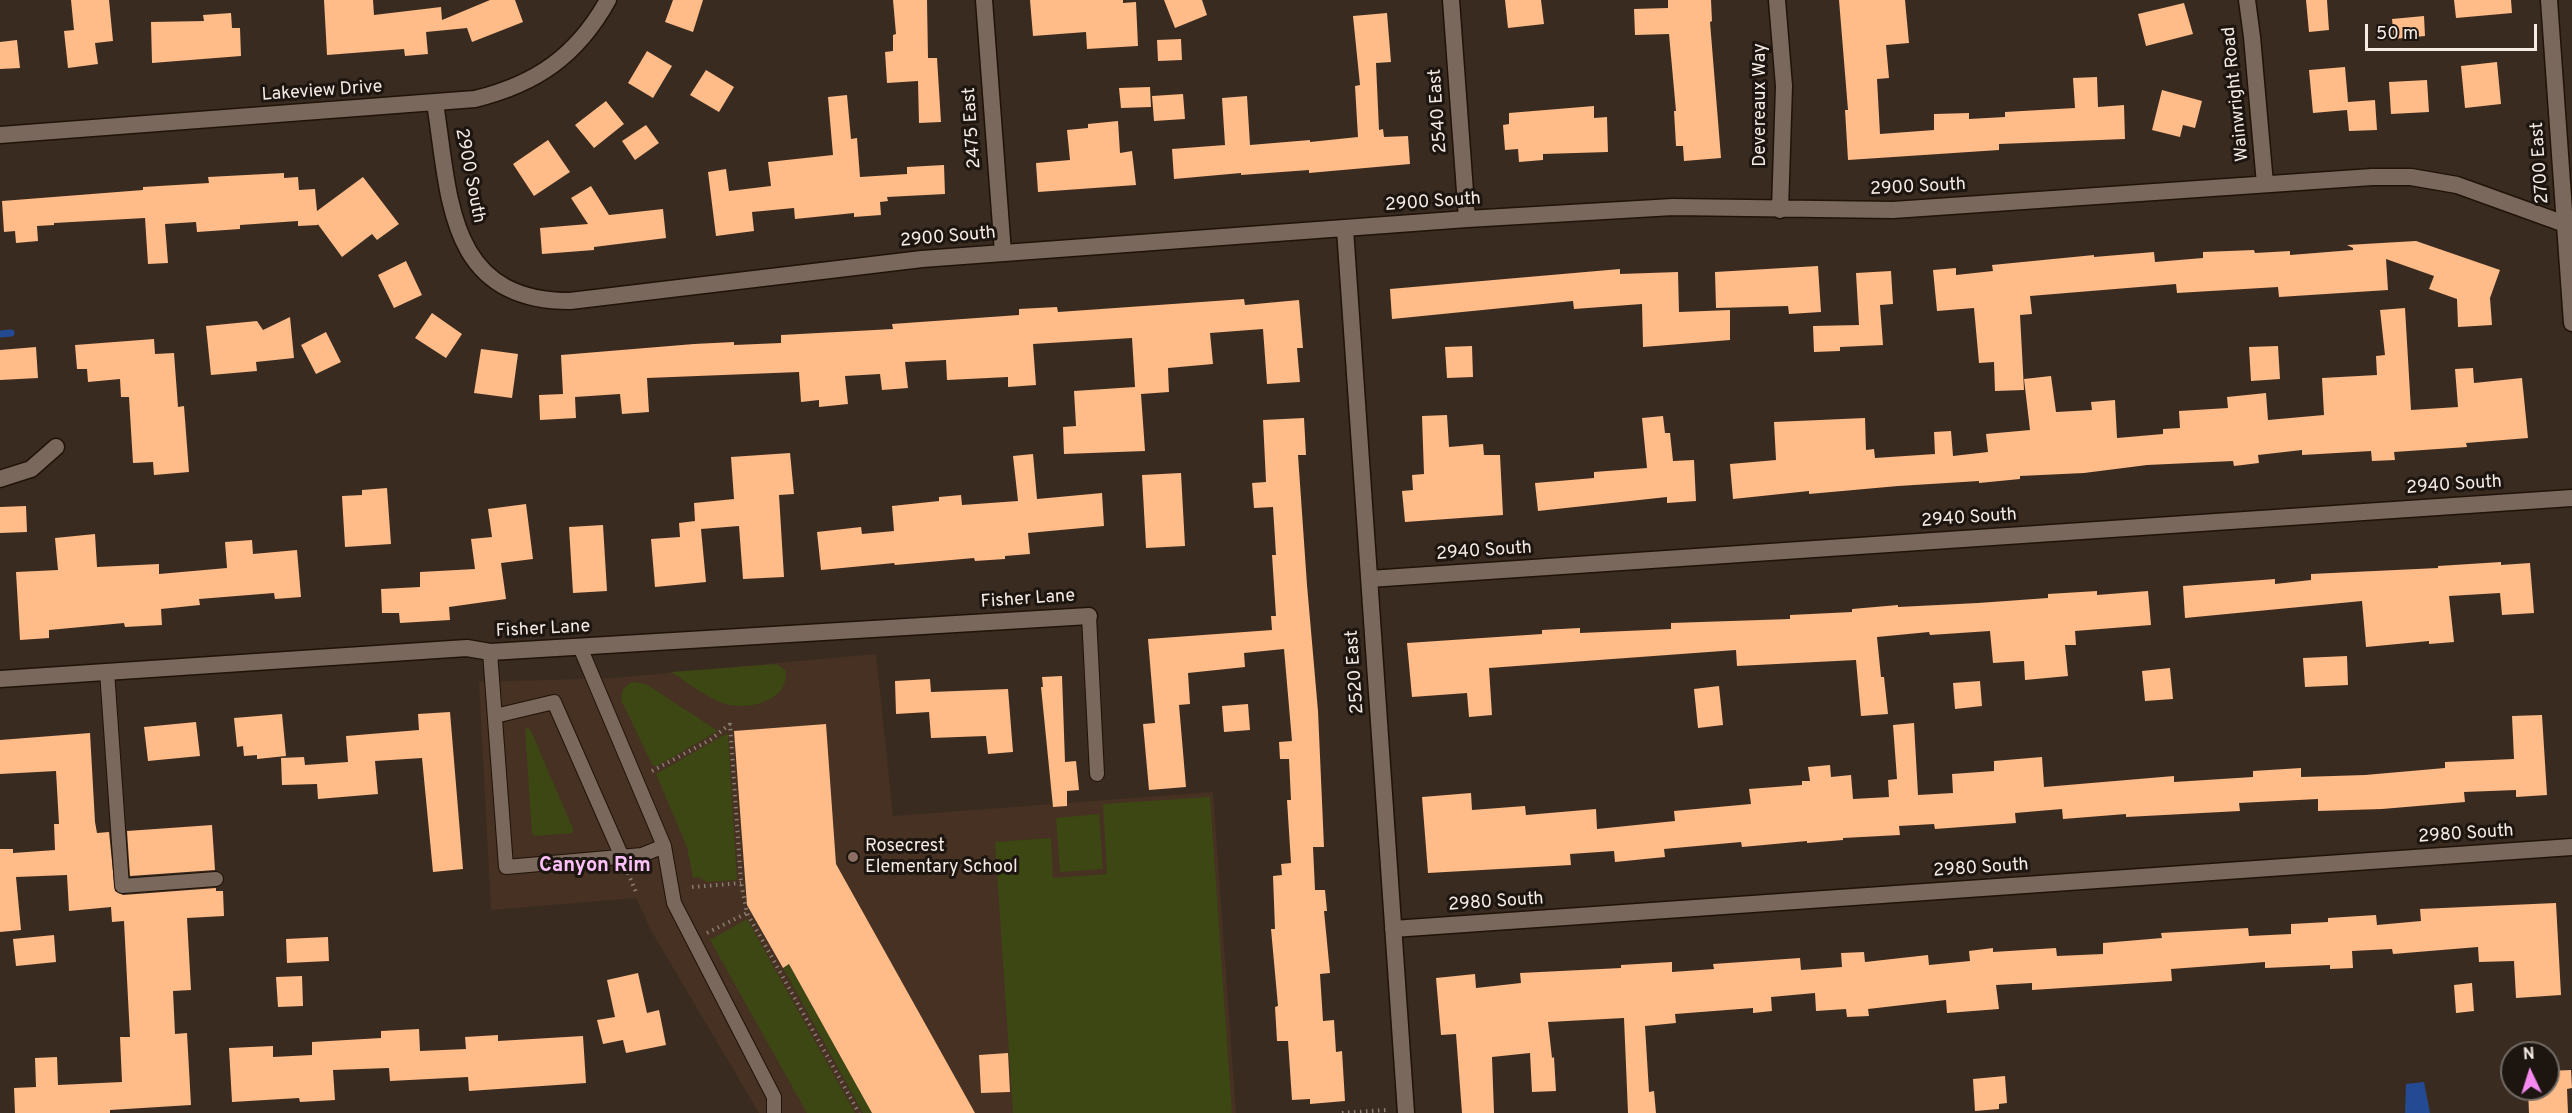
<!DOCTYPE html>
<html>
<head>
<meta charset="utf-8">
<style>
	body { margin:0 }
	#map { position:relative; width:2572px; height:1113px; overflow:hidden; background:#3a2b20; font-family:Overpass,sans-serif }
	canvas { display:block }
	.north { position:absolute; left:2500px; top:1041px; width:60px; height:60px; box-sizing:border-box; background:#1c1510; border:2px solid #736b65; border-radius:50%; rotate:356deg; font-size:16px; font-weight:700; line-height:24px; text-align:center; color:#f5ebe4 }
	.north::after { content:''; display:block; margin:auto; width:21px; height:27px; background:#f589ef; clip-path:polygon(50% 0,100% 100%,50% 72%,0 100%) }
	.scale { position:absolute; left:2365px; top:24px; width:172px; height:27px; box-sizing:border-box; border:3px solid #f5ebe4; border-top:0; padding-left:8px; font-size:18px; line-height:21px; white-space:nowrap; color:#f5ebe4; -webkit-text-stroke:4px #1c1510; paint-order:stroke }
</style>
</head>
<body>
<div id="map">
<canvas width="2572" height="1113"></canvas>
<div class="north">N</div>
<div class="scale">50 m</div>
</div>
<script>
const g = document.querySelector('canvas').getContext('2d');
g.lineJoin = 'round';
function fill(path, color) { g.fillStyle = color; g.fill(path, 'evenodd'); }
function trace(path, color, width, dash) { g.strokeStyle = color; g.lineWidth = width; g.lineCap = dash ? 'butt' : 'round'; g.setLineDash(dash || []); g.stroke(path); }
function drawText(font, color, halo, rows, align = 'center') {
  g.font = font + ' Overpass,sans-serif'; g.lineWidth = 6; g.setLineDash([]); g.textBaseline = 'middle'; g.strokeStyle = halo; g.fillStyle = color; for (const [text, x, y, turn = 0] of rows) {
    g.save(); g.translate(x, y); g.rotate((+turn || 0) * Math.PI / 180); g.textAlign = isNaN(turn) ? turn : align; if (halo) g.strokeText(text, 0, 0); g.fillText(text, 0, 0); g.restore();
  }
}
fill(new Path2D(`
	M876,654L893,816L1213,792L1236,1113H759L652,932L636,898L491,910L479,682L613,678Z`), '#463122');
fill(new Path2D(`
	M777,664L786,671C788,703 746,711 722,703C704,696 687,682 671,672Z
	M632,682L646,684L718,731L657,766H653L621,700L623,689Z
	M527,728L530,729L574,831L572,833L535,836L532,834L525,730Z
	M726,734L728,735L737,880L707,882L698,877L693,878L687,847L656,774Z
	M1210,797L1232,1113H1013L995,842L1051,838L1053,878L1107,874L1103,804Z
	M1099,814L1103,869L1060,872L1056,818Z
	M747,919L855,1113H807L710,940Z
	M789,964L872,1113H863L783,968Z`), '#3c4713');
fill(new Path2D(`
	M2424,1082L2430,1113H2405L2406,1084Z`), '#234a93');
trace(new Path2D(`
	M0,334L11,333`), '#234a93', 7);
fill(new Path2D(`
	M71,0H109L113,41L95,43L98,64L68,68L64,31L74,30Z
	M324,0H373L374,15L441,7L442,20L490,0H515L523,22L472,42L467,28L426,32L428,54L405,56L404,49L327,55Z
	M673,0H703L693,32L665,22Z
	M893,0H927L928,58H937L941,122L919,123L918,81L887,83L885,52L893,51V35L896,34Z
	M1030,0H1123V3L1136,2L1138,46L1087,49L1086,32L1033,36Z
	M1164,0H1202L1207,15L1175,28Z
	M1505,0H1541L1544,24L1508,28Z
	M1668,0H1711L1712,21L1710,22L1721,158L1684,161L1683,146H1676L1674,111H1676L1669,34L1635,35L1634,9L1668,8Z
	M1839,0H1905L1909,43L1886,45L1889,78L1877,79L1880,134L1934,130V114L1969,113V119L2005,117V112L2075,108L2073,78L2097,77L2098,107L2124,105L2125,139L1999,144V150L1848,160L1845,110H1848Z
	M2306,0H2327L2329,30L2309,32Z
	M2454,0H2511L2512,13L2456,18Z
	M2184,3L2193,34L2146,46L2138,14Z
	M231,13L232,28H240L241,56L152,63L151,22L204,21L203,15Z
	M1387,13L1391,62L1376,63L1379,130L1383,129L1384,137L1408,136L1410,164L1309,173V170L1241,175V173L1174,179L1172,149L1225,145L1222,98L1247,96L1250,145L1310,140V142L1358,137L1355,86L1360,85L1353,16Z
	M2424,16L2425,36L2394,39L2392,19Z
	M1181,39L1182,60L1158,61L1157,40Z
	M17,40L20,68L0,69V42Z
	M647,51L672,66L653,98L628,83Z
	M2497,62L2501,104L2465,108L2461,66Z
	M2345,67L2348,102L2375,100L2377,130L2349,131L2347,110L2313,113L2309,70Z
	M706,70L734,87L719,112L690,95Z
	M2427,80L2429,112L2391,114L2389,82Z
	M1150,87L1151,107L1121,108L1119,88Z
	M2162,90L2202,101L2195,128L2183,125L2180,137L2152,130Z
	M1183,94L1185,119L1154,121L1152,96Z
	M847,95L851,139L857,138L860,177L907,174V167L944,165L945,194L887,197L888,201L880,202L881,215L854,217V213L795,219L794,208L752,212L754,231L716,236L708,172L726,169L729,191L771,186L768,162L833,155L828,97Z
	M606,101L624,124L594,148L575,125Z
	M1594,106V118L1607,117L1608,152L1543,154V160L1519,162L1518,149L1505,150L1503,125L1509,124V113Z
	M1118,121L1120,153L1132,151L1136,185L1038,192L1036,163L1070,160L1067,130L1088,128V124Z
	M646,125L659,143L635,160L622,141Z
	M548,140L570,172L534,196L513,164Z
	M284,173V178L298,177L299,190L315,189L317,211L363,177L399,224L377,240L372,234L342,257L317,223L318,225L298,226V221L240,225V229L197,232L196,222L165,224L168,263L148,264L145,218L54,223V225L37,226L38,241L16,243L15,231L4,232L2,201L143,190V187L209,183L208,177Z
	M591,186L609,215L663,209L666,238L594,247V250L542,254L540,228L588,224L571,198Z
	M2416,241L2500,270L2490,298L2492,325L2458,327L2457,299L2429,289L2434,276L2386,259L2388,290L2279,297L2278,287L2177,293L2176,284L2030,296L2032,314L2020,315L2024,390L1995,391L1994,362L1979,363L1974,308L1937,311L1933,270L1956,268V275L1993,271L1992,265L2094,255V257L2154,252L2155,262L2203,258V252L2254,250L2255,253L2290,251V255L2353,250V248L2347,245Z
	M406,261L422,295L394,308L378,275Z
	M1818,266L1821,312L1789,314L1788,306L1716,308L1715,272Z
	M1620,269V274L1678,272L1679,312L1730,310V340L1643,347L1642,304L1574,309L1573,301L1392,319L1390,289Z
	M1891,271L1893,304L1880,305L1883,345L1840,347V351L1814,352L1813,326L1859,325L1856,273Z
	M1244,299L1245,305L1299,300L1303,348H1297L1300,382L1267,384L1263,329L1210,333L1213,364L1168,368L1169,392L1141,394L1145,451L1064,454L1063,427L1076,426L1074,391L1135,387L1132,338L1033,344L1036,385L1008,387V377L947,380L946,360L905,362L908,388L882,390L880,374L845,376L848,404L819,407V400L801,402L799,372L647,378L649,412L622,414L620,394L575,397L576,418L540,420L539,395L563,394L561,355L694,344L734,342V345L781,343V335L893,329L892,324L1019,315V309L1057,307L1058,312Z
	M2405,308L2411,410L2458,407L2455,369L2473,368L2474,383L2522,378L2528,438L2466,443L2467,447L2394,452L2395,460L2372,461L2371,451L2302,455V450L2258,455L2259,463L2234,466L2233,461L2147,465L2084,473L2020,476V479L1979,483V481L1898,486L1809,494V491L1733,499L1730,464L1776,460L1774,422L1865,418L1866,450L1874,449L1875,458L1935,454L1934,432L1951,431L1953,456L1988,452L1986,434L2030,430L2024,379L2051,376L2056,412L2092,410L2091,402L2115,400L2117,438L2163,434V429L2180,428L2179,411L2228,408L2227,397L2266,393L2268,420L2324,415L2322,378L2377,375L2376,356L2385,355L2380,310Z
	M432,313L462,334L446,358L415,338Z
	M290,317L294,358L256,362L257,371L211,375L206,326L257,321L263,330Z
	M326,332L341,362L316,374L301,345Z
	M154,339L155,354L174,353L178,407L184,406L189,472L154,475L153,462L133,463L129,397H121L120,379L88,382L87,369H77L75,345Z
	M1472,346L1473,377L1447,378L1445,347Z
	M2278,346L2280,379L2251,381L2249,347Z
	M36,347L38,378L0,380V350Z
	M481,349L518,354L512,398L474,393Z
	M1447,415L1449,447L1483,444L1484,455H1500L1503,515L1405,522L1402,491L1413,490L1412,475L1424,474L1422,416Z
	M1663,416L1665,433H1670L1673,461L1694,460L1696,501L1667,503V497L1538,511L1535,483L1594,478V472L1647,468L1642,418Z
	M1304,418L1306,455H1298L1307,585L1318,711L1324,847H1313L1315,890H1325L1327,911H1324L1330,973L1320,974L1323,1021L1334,1020L1336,1052L1342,1051L1345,1101L1310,1104V1099L1292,1100L1288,1041H1277L1275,1007L1278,1006L1271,929H1275L1273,876L1282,875L1281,864L1291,863L1287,800H1291L1289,759H1280L1279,742L1292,741L1284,649L1244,653L1245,667L1188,673L1190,704L1179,705L1186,787L1149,790L1143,724L1155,723L1148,639L1272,630L1271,616H1276L1272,555H1276L1273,507L1254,508L1252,483L1266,482L1263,420Z
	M790,453L794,494L779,495L784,577L743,579L739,526L701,529L706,582L655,587L651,539L680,537L679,523L695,521L694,503L734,499L731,457Z
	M1033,454L1037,499L1102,493L1104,526L1028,533L1030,554L1005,556V559L975,561L974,558L895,565L894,563L821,570L817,532L861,527L862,534L894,531L892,506L939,501V497L961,495L962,505L1018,501L1013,456Z
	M1181,473L1185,546L1146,548L1142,475Z
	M387,488L391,544L345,547L342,496L362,495V490Z
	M526,504L533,559L501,563L506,599L449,607L450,620L400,623L399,613H382L381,589L420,587V572L475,569L471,539L492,537L488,509Z
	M26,506L27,532L0,533V507Z
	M603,525L607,591L573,593L569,527Z
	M95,534L97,567L159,564V574L227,568L225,542L252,540L253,554L297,550L301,597L275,599L274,593L199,599L200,605L161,609L162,625L125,627L124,623L49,630V638L20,640L16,572L58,570L55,538Z
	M2501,562V565L2530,563L2534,613L2502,615L2500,593L2449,596L2454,642L2429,644V641L2366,647L2362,601L2185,618L2183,586L2275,579V584L2311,580V574L2438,568V566Z
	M2097,591V595L2148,591L2151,625L2075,631L2076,645H2065L2068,676L2025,680L2024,661L1993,663L1990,631L1930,635L1929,632L1877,637L1881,677H1884L1888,714L1861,716L1856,660L1737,666L1736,650L1489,668L1492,715L1469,717L1467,693L1412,697L1407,643L1542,634V630L1580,628V633L1671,629V623L1790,619V615L1852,612V609L1898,605V607L1978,603L2048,598V594Z
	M2347,656L2348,685L2305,687L2303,658Z
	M2170,668L2173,699L2145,701L2142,671Z
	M1062,676L1065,762L1076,761L1079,790L1067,791V806L1053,807L1041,687H1043L1042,677Z
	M930,679L931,692L1008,689L1013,752L988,754L986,736L931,738L929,712L896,714L895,681Z
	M1980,681L1982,706L1955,709L1953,683Z
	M1719,686L1723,725L1698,728L1694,689Z
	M1248,704L1250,730L1224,732L1222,706Z
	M450,712L463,869L433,872L422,758L375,761L378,794L318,799L317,784L282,785L281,758L304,757L305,765L348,762L346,736L419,730L418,714Z
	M282,714L286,756L257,759V755L244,756L243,746L237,747L234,718Z
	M2542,715L2547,795L2516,797V790L2464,792L2465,802L2382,809L2318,811V799L2239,803L2240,811L2126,817V814L2063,819L2062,809L2015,813L2016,823L1935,829L1934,824L1899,826L1900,835L1843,838V840L1807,843V841L1742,847L1741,842L1664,849L1665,857L1615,862L1614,851L1570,854L1571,865L1428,873L1422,797L1471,793L1472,810L1525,806L1526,815L1596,809L1597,829L1675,821L1674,811L1751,804L1749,789L1802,785V781H1810L1808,767L1830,765L1831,777L1851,775L1853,799L1889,797L1888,780L1897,779L1893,725L1914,723L1918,795L1953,793L1952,774L1994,771V761L2042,757L2044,787L2174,776V782L2253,777V771L2301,768V777L2365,775L2445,768V762L2514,759L2512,716Z
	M196,722L200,756L148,761L144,727Z
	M826,724L836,864L975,1113H872L789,964L783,968L747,905L734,731Z
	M90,733L95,822L97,833L109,832L115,891L123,895L216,888V891H223L224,916L187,918L191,990L173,991L175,1034L187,1033L191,1105L110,1110V1113H15L14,1088L36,1087L35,1058L57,1057L58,1085L122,1082L120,1037H130L124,921L112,922L111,907L69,911L67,875L16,877L21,930L0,932V849H13V853L55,850L54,824H59L56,771L0,774V740Z
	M212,825L215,870L130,876L127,831Z
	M2556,903L2561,995L2516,998L2514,961L2479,962L2478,947L2393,954L2392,949L2352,951L2353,968L2330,969V965L2265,968V962L2171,969L2172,981L2032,990V983L1996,985L1999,1009L1947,1013L1946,1000L1868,1009L1869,1016L1847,1017L1846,1009L1816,1011L1815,993L1771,997L1772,1011L1753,1013V1008L1675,1014L1676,1023L1645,1026L1649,1092L1654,1091L1656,1113H1628L1624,1018L1548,1022L1552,1058L1554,1057L1556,1091L1532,1092L1530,1053L1492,1057L1494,1113H1462L1456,1034L1441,1035L1436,978L1475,974L1476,988L1521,983L1520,973L1621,968V965L1672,962V972L1714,969L1713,964L1800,958L1801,970L1842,967L1841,953L1864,952L1865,962L1928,955L1929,965L1970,961L1969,951L1993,948V952L2056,948L2057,956L2103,954V943L2162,938L2161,933L2248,928L2249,936L2291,934V924L2328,922V918L2376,915L2377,925L2421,921L2420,909Z
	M54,935L56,962L16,966L13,939Z
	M328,937L329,961L287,963L286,939Z
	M638,973L647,1013L659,1010L666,1045L626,1053L623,1040L603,1044L597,1020L615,1017L607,980Z
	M302,976L303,1006L278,1007L276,977Z
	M2472,983L2474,1011L2456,1013L2454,985Z
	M419,1029L420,1051L466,1049L465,1037L498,1035V1041L583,1036L586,1083L469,1091L468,1077L390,1081L389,1068L333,1070L335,1100L300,1102L299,1098L232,1102L229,1048L273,1046V1057L312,1055V1042L381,1038V1031Z
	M1008,1053L1010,1092L981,1093L979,1055Z
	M2571,1070L2572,1088L2567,1089L2568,1113H2529L2528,1089H2548V1071Z
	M2005,1076L2007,1103L1999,1104V1109L1975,1111L1973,1079Z`), '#fb8');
const service = new Path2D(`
	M1089,616L1097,774
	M580,647L664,846
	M490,652L506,867L642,855L664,846L674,903L774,1097V1113
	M107,671L122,886L216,879
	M495,716L554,702L622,857`);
const minor = new Path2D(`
	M984,0L1003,253
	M1451,0L1467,219
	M1777,0L1784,86L1780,210
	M2247,0L2252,37L2265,184
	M435,103C450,196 446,301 570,301L922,259L1467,219L1673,207L1893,210L2372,177H2411L2457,185L2565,224
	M0,135L475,99C536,84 577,56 608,0
	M1345,229L1406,1113
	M0,479L31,469L56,447
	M1369,579L2572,498
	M0,679L467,648L490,652L1089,616
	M1393,929L2572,847`);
const tertiary = new Path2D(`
	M2549,0L2572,323`);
trace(service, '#201309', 16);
trace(minor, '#201309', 19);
trace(tertiary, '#201309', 19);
trace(new Path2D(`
	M730,723L741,883L747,913L859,1113
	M652,771L710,740L730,724
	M628,873L636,892
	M692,887L741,883
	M707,933L747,913
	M1342,1113L1386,1110`), '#8a7d74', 4, [1.5, 4.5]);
trace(service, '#79685b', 14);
trace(minor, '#79685b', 16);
trace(tertiary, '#79685b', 16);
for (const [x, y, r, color] of [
	[853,857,6,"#8d6e63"]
]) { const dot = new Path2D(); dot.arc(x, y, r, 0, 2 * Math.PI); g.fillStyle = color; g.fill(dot); trace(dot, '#1c1510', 2); }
drawText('18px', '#f5ebe4', '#1c1510', [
	["Lakeview Drive",322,92,-4],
	["Wainwright Road",2237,94,-96],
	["Devereaux Way",1761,105,-90],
	["2540 East",1439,111,-94],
	["2475 East",973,128,-94],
	["2700 East",2541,163,-94],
	["2900 South",469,176,79],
	["2900 South",1918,188,-3],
	["2900 South",1433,203,-4],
	["2900 South",948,238,-5],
	["2940 South",2454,486,-4],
	["2940 South",1969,519,-4],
	["2940 South",1484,552,-4],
	["Fisher Lane",1028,600,-4],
	["Fisher Lane",543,630,-3],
	["2520 East",1356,672,-94],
	["2980 South",2466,835,-4],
	["2980 South",1981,869,-4],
	["2980 South",1496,903,-4]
]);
drawText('18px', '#f5ebe4', '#1c1510', [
	["Rosecrest",865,847],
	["Elementary School",865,868]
], 'left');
drawText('bold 20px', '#fdc0f8', '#1c1510', [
	["Canyon Rim",595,867]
]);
</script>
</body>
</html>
